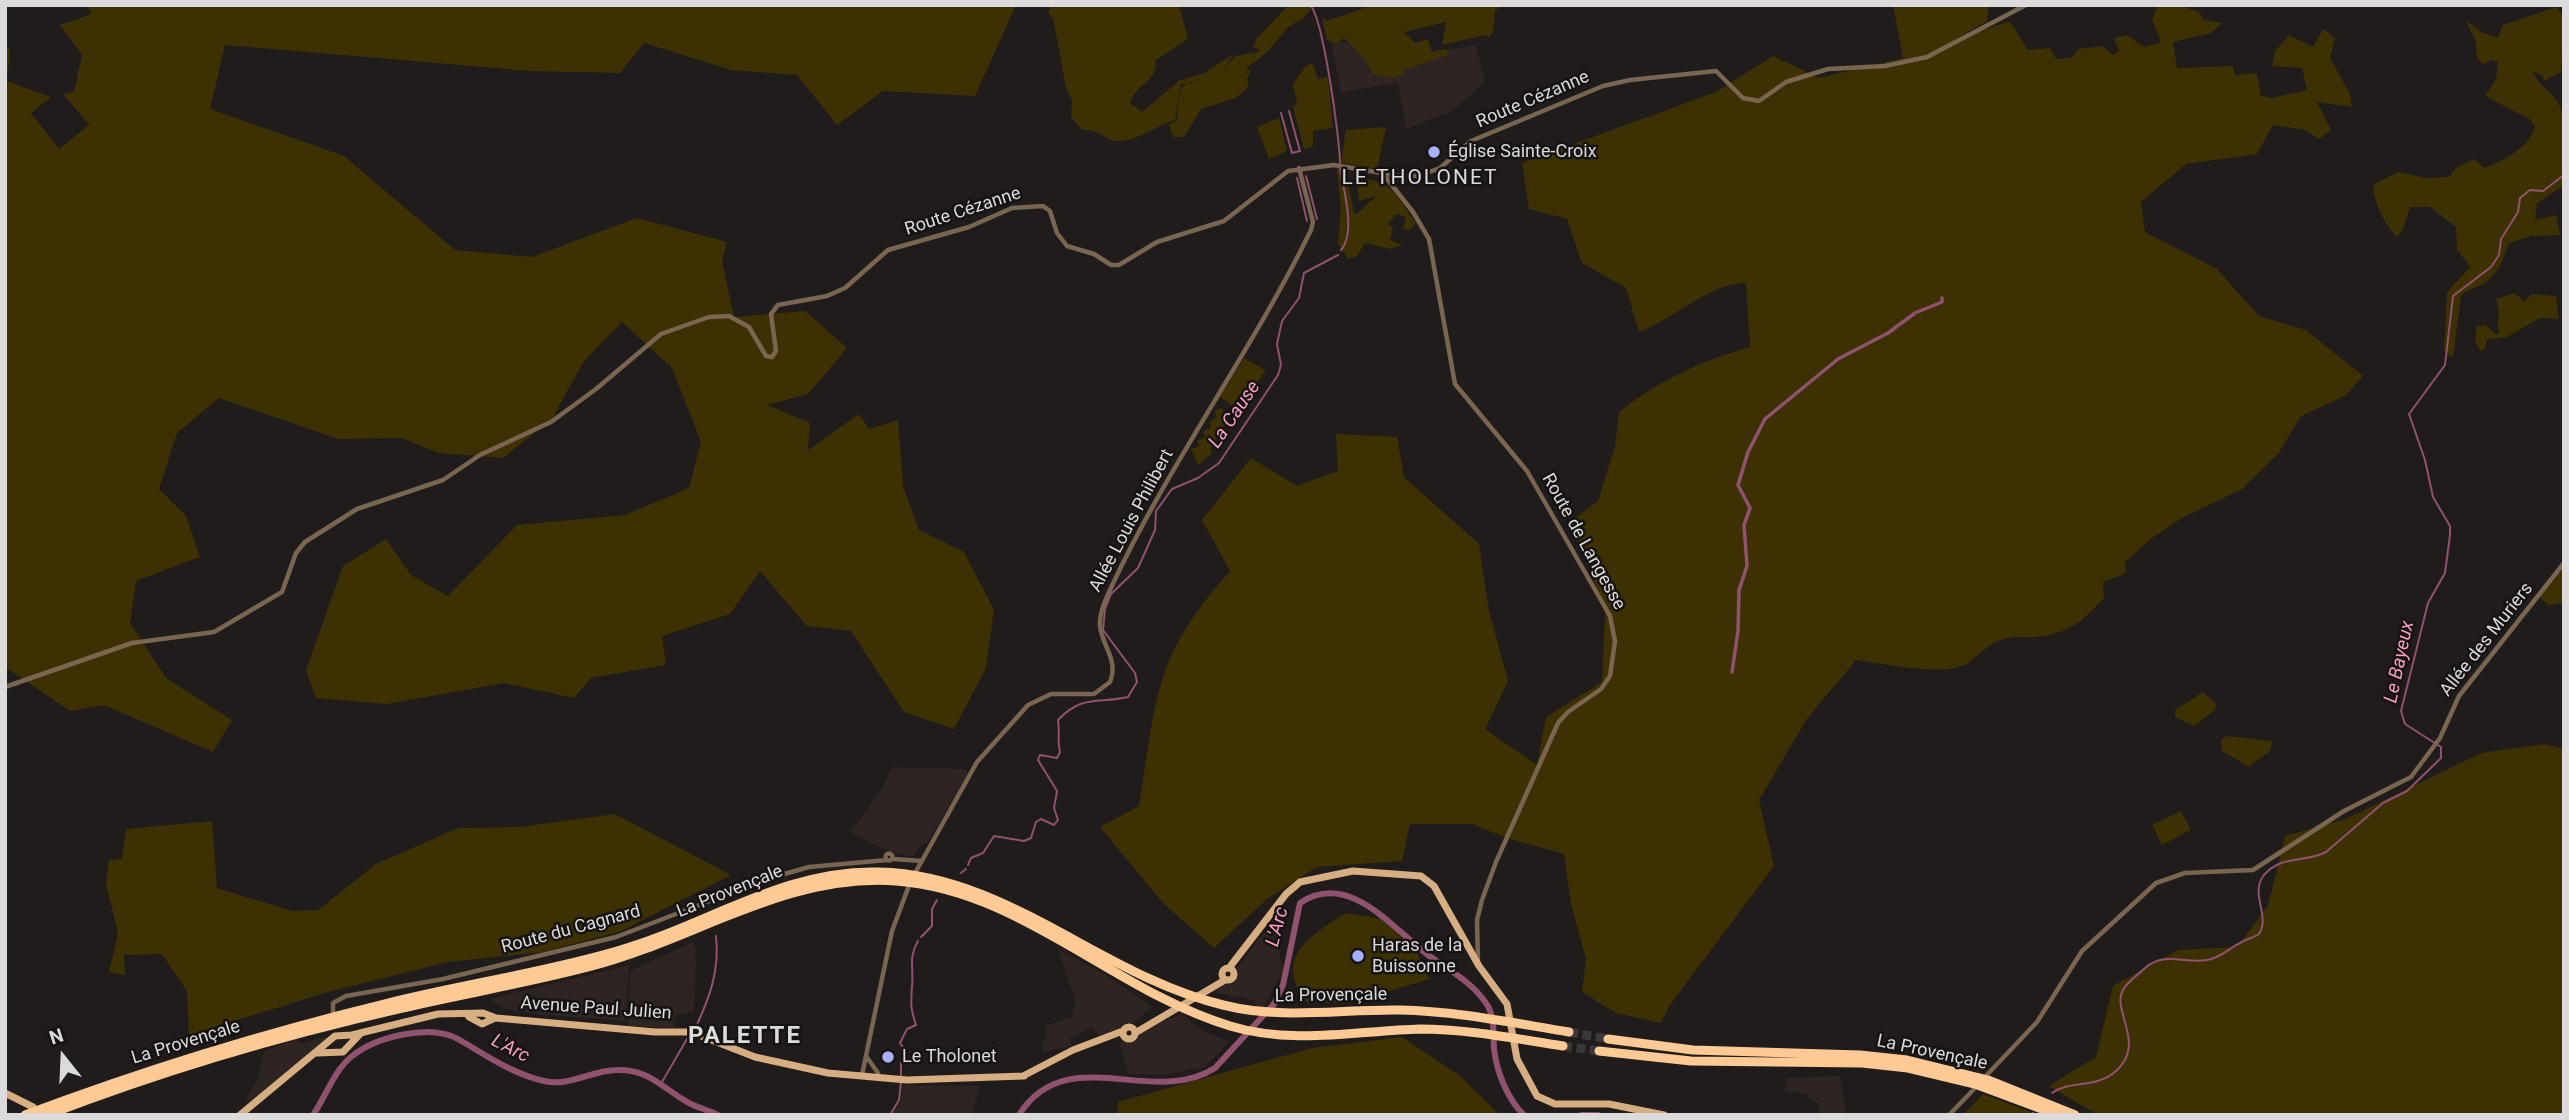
<!DOCTYPE html>
<html>
<head>
<meta charset="utf-8">
<style>
	body { margin:0 }
	#map { position:relative; width:2569px; height:1120px; overflow:hidden; background:#1f1c1b; font-family:Roboto,sans-serif }
	canvas { display:block }
	.frame { position:absolute; inset:0; border:7px solid #dcdada; pointer-events:none }
	.north { position:absolute; left:28px; top:1022px; width:70px; height:70px; -webkit-text-stroke:5px #161312; paint-order:stroke; rotate:342deg; font-size:19px; font-weight:700; line-height:28px; text-align:center; color:#dcdada }
	.north::after { content:''; display:block; margin:auto; width:24px; height:32px; background:#dcdada; clip-path:polygon(50% 0,100% 100%,50% 72%,0 100%) }
</style>
</head>
<body>
<div id="map">
<canvas width="2569" height="1120"></canvas>
<div class="frame"></div>
<div class="north">N</div>
</div>
<script>
const g = document.querySelector('canvas').getContext('2d');
g.lineJoin = 'round';
function fill(path, color) { g.fillStyle = color; g.fill(path, 'evenodd'); }
function trace(path, color, width, dash) { g.strokeStyle = color; g.lineWidth = width; g.lineCap = dash ? 'butt' : 'round'; g.setLineDash(dash || []); g.stroke(path); }
function drawText(font, color, halo, rows, align = 'center') {
  g.font = font + ' Roboto,sans-serif'; g.lineWidth = 5; g.setLineDash([]); g.textBaseline = 'middle'; g.strokeStyle = halo; g.fillStyle = color; for (const [text, x, y, turn = 0] of rows) {
    g.save(); g.translate(x, y); g.rotate((+turn || 0) * Math.PI / 180); g.textAlign = isNaN(turn) ? turn : align; if (halo) g.strokeText(text, 0, 0); g.fillText(text, 0, 0); g.restore();
  }
}
fill(new Path2D(`
	M1330,38L1400,58L1476,45L1485,82L1452,111L1406,129L1398,83L1341,92Z
	M892,767L965,769L968,774L927,843L918,847L914,857L885,850L850,832L880,792Z
	M1274,919L1279,926L1280,957L1284,968L1263,1008L1256,1007L1254,1000L1217,993V986L1228,983L1237,976V968Z
	M693,942L696,950L694,1011L676,1015L674,1028L628,1026L630,971Z
	M1058,949L1106,975L1153,1007L1131,1024L1101,1037L1092,1027L1070,1038L1071,1046L1043,1052L1041,1042L1047,1038L1045,1026L1072,1017L1075,1001Z
	M629,965L626,1021L534,1014L503,1008L490,999Z
	M1182,1014L1202,1030L1229,1042L1205,1067L1165,1075L1128,1074L1120,1044L1122,1040L1131,1042L1144,1029Z
	M326,1037L327,1040L250,1102L247,1097L257,1079L264,1051L297,1039L300,1043Z
	M1840,1076L1846,1115H1818L1820,1104L1811,1100L1807,1094L1785,1091L1787,1078Z
	M903,1085L979,1086L973,1115H892L901,1101Z`), '#2e2522');
fill(new Path2D(`
	M86,5H1016L975,96L883,91L837,125L797,75L731,70L644,43L620,73L530,71L225,45L210,109L344,156L455,250L532,257L637,218L727,242L722,261L734,317L805,311L847,348L808,394L767,405L810,423L808,450L859,414L869,429L898,420L903,486L919,530L964,552L994,610L986,668L954,729L904,712L851,631L807,626L760,571L730,614L662,636L666,665L591,678L574,698L504,683L387,704L316,698L306,670L343,566L386,539L411,575L448,596L517,525L625,515L689,488L701,442L672,368L622,322L584,361L552,419L503,458L439,453L401,438L338,439L219,398L177,433L159,489L186,516L200,557L136,581L130,623L166,678L232,720L213,752L104,705L70,711L5,667V39L10,52L7,81L51,97L31,113L59,149L89,125L63,94L74,92L82,55L60,25L92,14Z
	M1051,5H1179L1188,39L1156,60C1158,82 1135,84 1130,103L1142,112L1180,80L1204,73L1235,53L1223,69L1236,56L1261,51L1253,47L1257,38L1289,5H1311C1308,21 1293,20 1284,32C1272,47 1265,56 1247,67V70L1251,69L1247,79L1249,86L1236,98L1201,109L1184,137H1173L1169,125L1176,121C1180,111 1176,88 1187,83C1193,81 1200,82 1204,81L1181,84L1175,120C1156,126 1136,142 1117,141C1104,141 1103,129 1082,130L1071,117L1072,100L1066,88L1053,18L1048,13Z
	M1373,5H1502L1495,11L1493,32L1489,38L1486,35L1442,45L1446,22L1404,32L1415,43L1428,39L1432,52L1445,49L1450,54L1406,69L1402,75L1393,78L1373,74L1365,59L1344,38L1336,44L1327,40L1322,17L1326,21Z
	M1893,5H1989L1987,21L1954,40L2010,21L2028,50L2050,48L2056,59L2072,58L2078,49L2103,46L2113,55L2119,51L2114,38L2127,35L2144,47L2161,42L2152,20L2158,5H2176L2198,11L2204,20L2222,23L2211,33L2173,42L2177,68L2233,66L2235,75L2257,73L2261,96L2272,98L2307,90L2302,68L2272,66L2275,51L2289,35L2313,47L2323,29L2335,38L2330,58L2350,94L2352,107L2317,102L2331,130L2319,139L2305,130L2273,125L2257,154L2186,164L2141,202L2145,232L2217,269L2259,316L2306,330L2363,376L2345,396L2301,416L2278,454L2242,489L2182,518L2152,538L2125,562L2126,573L2103,582L2104,598C2081,622 2071,633 2036,637C2027,638 2017,636 2009,638C1990,641 1982,653 1968,663C1945,678 1882,663 1856,660L1806,720L1759,800L1774,866L1670,1005L1661,1023L1616,1013L1582,992L1586,959L1571,904L1564,854L1507,838L1472,824H1410L1402,861L1317,867L1267,899L1214,948L1163,903L1100,827L1139,806C1147,759 1151,705 1169,661C1183,627 1206,598 1230,571L1202,520L1251,458L1297,486L1338,471L1336,434L1397,437L1404,477L1479,544L1489,611L1508,681L1485,729L1537,765L1546,717L1602,682L1605,611L1584,552L1567,524L1598,501L1615,446L1619,412C1661,379 1699,362 1750,347L1746,283C1707,284 1675,319 1639,332L1626,288L1582,263L1567,219L1529,209L1522,163L1716,92L1773,56L1819,78L1903,58Z
	M2556,7L2564,17L2561,72L2544,81L2542,75L2532,71C2538,84 2549,89 2557,101C2569,121 2564,160 2564,185L2537,203L2535,220L2556,215L2560,235L2532,236L2509,243C2503,259 2497,278 2481,285C2473,289 2467,289 2461,296L2453,357L2444,352L2447,292L2470,267L2457,249L2456,227L2430,207H2410L2403,229L2397,237C2386,227 2371,198 2374,184L2398,172L2426,178L2449,177L2456,168L2474,159L2484,168C2504,160 2528,149 2535,127L2531,120L2485,96L2496,79L2498,62L2492,60L2483,64C2474,56 2477,54 2476,43C2475,36 2468,29 2467,21L2481,32L2498,38L2503,25Z
	M1312,63L1318,79L1328,77L1333,128L1313,131V146L1304,149L1293,107L1297,103L1293,84L1306,66Z
	M1279,118L1287,151L1269,159L1257,127Z
	M1386,127L1377,169L1341,163L1346,130Z
	M1337,167L1345,168L1354,213H1358L1376,196L1359,201L1357,177C1396,183 1394,194 1416,223L1410,230L1403,228L1406,217L1396,214L1388,224L1393,228L1390,240L1402,245L1390,249L1365,243L1357,256L1348,259L1338,243L1341,207Z
	M2515,293L2524,302L2532,294L2556,296L2559,319L2540,318L2507,337L2487,339L2484,350L2480,351L2475,341L2477,326L2485,325L2496,334L2499,333C2497,321 2501,312 2496,299Z
	M1244,358L1265,370L1241,412L1220,397Z
	M1222,408L1229,424L1221,428L1224,435L1216,438L1218,444L1210,448L1212,454L1198,465L1191,449L1199,446L1197,441L1205,437L1203,431L1211,428L1209,422L1217,418L1214,411Z
	M2564,568V603L2549,605L2539,597Z
	M2203,692L2216,704L2215,710L2194,726L2175,717V710Z
	M2227,736L2272,741L2270,751L2249,767L2222,751L2221,740Z
	M2544,744L2564,749V1115H2098L2049,1086L2096,1057L2113,986L2178,950L2237,947L2268,906L2285,836L2346,819L2481,753Z
	M2181,811L2191,830L2162,845L2152,825Z
	M615,814L731,875L621,931L543,952L448,962L328,992L189,1035L187,991L162,954L124,955L125,975L109,972L118,933L106,884L109,860L122,859L126,829L212,821L217,888L292,911L318,910L376,864L458,828L520,827Z
	M1346,913L1381,919L1416,950L1429,979L1350,1003L1307,1002C1272,959 1310,935 1346,913Z
	M1402,1037L1460,1076L1500,1115H1117L1118,1102L1312,1048Z
	M1983,1094L2039,1115H1963Z`), '#3d3104');
trace(new Path2D(`
	M1310,5C1323,16 1340,141 1340,163
	M1281,113L1292,153L1300,151L1289,111
	M1340,169C1344,191 1356,232 1341,250
	M1306,176L1317,219
	M1297,178L1307,221
	M968,865L971,858L983,853L994,836L1024,841L1031,838L1036,822L1041,819L1054,825L1058,820L1054,808L1057,791L1038,760L1040,755L1057,758L1060,752C1057,740 1060,733 1058,720C1083,694 1097,704 1128,697L1137,682L1135,673L1103,630L1105,609L1111,594L1138,568L1155,530L1156,511L1172,489L1198,478L1219,463L1278,375L1281,365L1277,344L1282,321L1299,298L1304,273L1338,255
	M961,873L966,869
	M921,937L932,926V909L937,900
	M695,1029C709,999 720,971 716,936
	M902,1061L905,1050L900,1043L907,1029L916,1025C910,1007 911,1004 912,986C914,968 908,958 918,941
	M901,1063V1076
	M662,1082L687,1039
	M2052,1093C2069,1080 2096,1089 2116,1071C2147,1043 2111,1011 2123,990C2127,982 2139,974 2145,968C2165,951 2186,964 2207,960C2222,957 2228,949 2240,943C2246,939 2253,938 2259,934C2271,916 2249,894 2264,875C2281,855 2305,863 2326,852L2383,803L2407,791L2441,758V747L2405,724L2401,711L2428,603L2445,573L2450,535V526L2433,497L2425,460L2409,414L2445,365L2453,296L2491,267L2499,255L2501,239L2518,212L2520,198L2530,190L2543,191L2564,175
	M890,1115L899,1100L901,1082
	M2031,1115L2033,1113`), '#90526e', 2);
trace(new Path2D(`
	M1732,672L1738,631L1739,590L1747,566L1744,525L1750,508L1738,485L1748,452L1765,419L1838,359L1888,333L1915,313L1942,302V298`), '#90526e', 3.5);
trace(new Path2D(`
	M313,1115C326,1096 334,1071 351,1057C375,1037 430,1023 458,1039C486,1055 512,1074 544,1081C570,1087 592,1070 617,1070C650,1069 663,1089 689,1103C698,1108 709,1110 718,1115
	M1019,1115C1066,1040 1153,1108 1215,1068L1274,1004L1283,985L1300,903C1349,870 1393,929 1428,955C1450,971 1473,982 1488,1006C1495,1019 1493,1034 1494,1048C1496,1071 1508,1100 1524,1115
	M1581,1115H1598`), '#90526e', 6);
trace(new Path2D(`
	M28,1109L41,1115`), '#3b3838', 7, [7, 3.5]);
trace(new Path2D(`
	M1569,1032L1608,1039
	M1563,1046L1599,1051`), '#3b3838', 9, [9, 4.5]);
trace(new Path2D(`
	M1384,175L1413,212L1429,239L1455,384L1527,471L1610,616L1615,641L1610,676L1601,689L1568,712L1558,723L1496,862L1482,900L1477,920L1478,962
	M5,687L132,643L214,632L282,592L296,553L305,542L357,509L443,480L480,455L551,422L596,389L661,334L709,317L729,316L749,327L766,356L772,357L776,351L771,314L778,305L827,296L845,288L888,250L969,227L1012,208L1043,206L1050,211L1057,233L1067,246L1094,254L1111,265H1119L1157,242L1224,221L1288,171L1334,165L1393,175L1419,176L1440,168L1471,141L1603,86L1630,80L1716,71L1743,98L1759,101L1786,82L1828,69L1885,66L1927,57L2026,5
	M885.5 857a3.5 3.5 0 1 1 7 0a3.5 3.5 0 1 1-7 0Z
	M893,859L922,861
	M914,875L977,762L1028,705L1051,694H1094L1110,682C1119,660 1102,646 1100,626C1099,614 1105,601 1110,590C1167,466 1251,353 1311,230L1313,222L1299,168
	M333,1017V1003L346,996L443,979L616,937L767,879L809,867L887,860
	M866,1056L878,1073L877,1078
	M862,1075L892,931L910,883
	M1983,1079L2037,1022L2082,951L2156,883L2185,873L2253,870L2344,811L2411,777L2440,738L2459,696L2564,563
	M1949,1115L1977,1086`), '#796550', 4.5);
trace(new Path2D(`
	M1222 974a6 6 0 1 1 12 0a6 6 0 1 1-12 0Z
	M1229,968L1286,894L1300,882L1353,871L1421,876L1434,886L1479,966L1507,1004L1517,1059L1537,1096L1555,1104H1609L1664,1115
	M469,1017L482,1024L495,1018
	M1123 1033a6 6 0 1 1 12 0a6 6 0 1 1-12 0Z
	M1135,1033L1225,980
	M318,1053L343,1052L360,1034
	M1023,1076L1073,1050L1123,1031
	M5,1093L33,1107
	M240,1115L335,1036L352,1035L438,1014L483,1013L496,1018L655,1032H691L755,1057L828,1073L907,1080L1024,1076`), '#d7ad82', 7);
trace(new Path2D(`
	M1608,1039L1693,1050L1860,1055L1907,1060L1988,1080L2075,1115
	M1599,1051L1691,1061L1862,1063L1908,1068L1975,1084L2058,1115
	M25,1115C144,1070 265,1033 388,1003C464,984 542,973 617,951C706,926 784,869 879,872C1008,875 1101,976 1223,1005C1282,1020 1340,1009 1400,1010C1456,1011 1513,1023 1569,1032
	M47,1115C161,1071 279,1036 398,1009C462,994 528,983 592,966C695,939 787,873 896,881C1021,890 1114,991 1230,1026C1293,1045 1356,1031 1420,1029C1468,1029 1516,1039 1563,1046`), '#fdca95', 9);
for (const [x, y, r, color] of [
	[1434,152,7,"#a6b1fc"],
	[1358,956,7,"#a6b1fc"],
	[888,1057,7,"#a6b1fc"]
]) { const dot = new Path2D(); dot.arc(x, y, r, 0, 2 * Math.PI); g.fillStyle = color; g.fill(dot); trace(dot, '#161312', 2.5); }
drawText('18px', '#dcdada', '#161312', [
	["Route Cézanne",1533,100,-23],
	["Route Cézanne",963,212,-18],
	["Allée Louis Philibert",1132,521,-62],
	["Route de Langesse",1583,542,61],
	["Allée des Muriers",2487,640,-52],
	["La Provençale",730,892,-22],
	["Route du Cagnard",571,930,-15],
	["La Provençale",1331,996,-1],
	["Avenue Paul Julien",596,1009,4],
	["La Provençale",186,1043,-17],
	["La Provençale",1932,1053,12]
]);
drawText('18px', '#dcdada', '#161312', [
	["Église Sainte-Croix",1448,152],
	["Haras de la",1372,946],
	["Buissonne",1372,967],
	["Le Tholonet",902,1057]
], 'left');
drawText('italic 19px', '#f99dc5', '#161312', [
	["La Cause",1235,415,-56],
	["Le Bayeux",2400,662,-78],
	["L'Arc",1278,927,-75],
	["L'Arc",510,1049,27]
]);
g.letterSpacing = '2px';
drawText('21px', '#dcdada', '#161312', [
	["LE THOLONET",1420,179]
]);
g.letterSpacing = '0px';
g.letterSpacing = '2px';
drawText('bold 24px', '#dcdada', '#161312', [
	["PALETTE",745,1037]
]);
g.letterSpacing = '0px';
</script>
</body>
</html>
